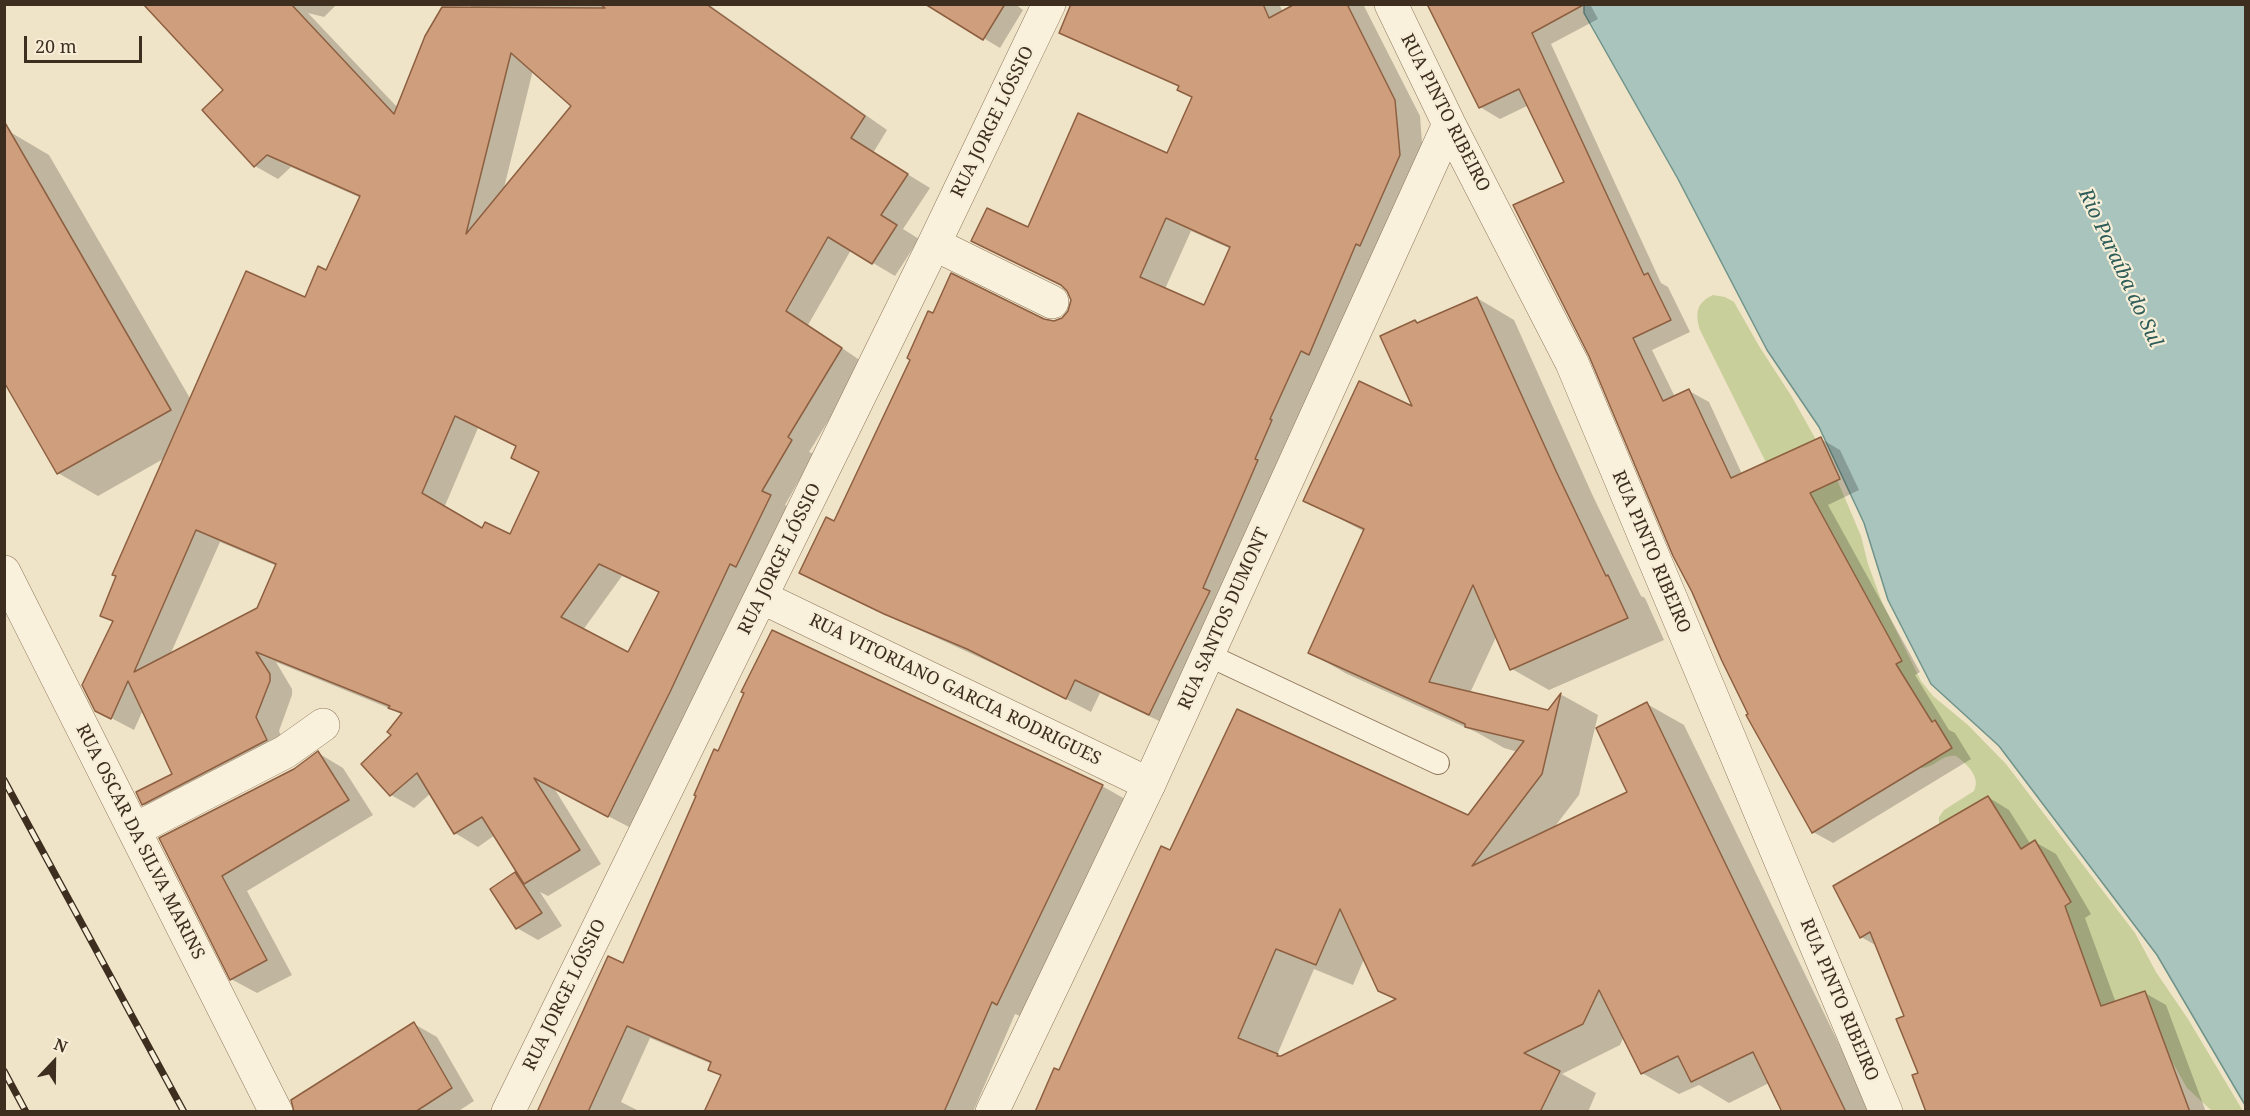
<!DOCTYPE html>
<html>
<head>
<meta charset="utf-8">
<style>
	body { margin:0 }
	#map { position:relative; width:2250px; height:1116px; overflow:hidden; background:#f0e4c8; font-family:"Noto Serif",serif }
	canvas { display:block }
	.frame { position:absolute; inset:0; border:6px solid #3d2e20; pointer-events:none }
	.north { position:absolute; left:24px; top:1032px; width:60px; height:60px; -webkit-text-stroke:4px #f7eed8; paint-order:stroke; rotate:22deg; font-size:16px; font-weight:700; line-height:24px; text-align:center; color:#3d2e20 }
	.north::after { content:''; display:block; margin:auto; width:21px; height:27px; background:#3d2e20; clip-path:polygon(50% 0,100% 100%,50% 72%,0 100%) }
	.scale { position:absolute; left:24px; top:36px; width:118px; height:27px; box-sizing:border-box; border:3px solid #3d2e20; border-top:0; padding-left:8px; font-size:18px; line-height:21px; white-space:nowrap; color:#3d2e20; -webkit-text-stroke:4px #f7eed8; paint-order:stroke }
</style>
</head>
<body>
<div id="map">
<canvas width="2250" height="1116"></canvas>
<div class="frame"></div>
<div class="north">N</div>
<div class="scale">20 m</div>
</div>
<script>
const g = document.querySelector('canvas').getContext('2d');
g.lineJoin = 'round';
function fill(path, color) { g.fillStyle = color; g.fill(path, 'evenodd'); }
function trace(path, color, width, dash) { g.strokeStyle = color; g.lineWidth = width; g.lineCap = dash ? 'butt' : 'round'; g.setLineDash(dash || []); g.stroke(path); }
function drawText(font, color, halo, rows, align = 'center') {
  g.font = font + ' "Noto Serif",serif'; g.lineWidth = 4.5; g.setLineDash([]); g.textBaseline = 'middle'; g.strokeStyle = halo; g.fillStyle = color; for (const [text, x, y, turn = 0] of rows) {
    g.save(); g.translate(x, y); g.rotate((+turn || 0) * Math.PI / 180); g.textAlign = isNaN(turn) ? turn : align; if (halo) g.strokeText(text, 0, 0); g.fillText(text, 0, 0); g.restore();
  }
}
fill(new Path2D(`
	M1713,295L1725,297L1734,302L1759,346L1792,397L1833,470L1861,536L1868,564L1882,602L1921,681L1933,696L1968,725L2006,764L2135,933L2156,972L2188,1019L2243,1111H2212L2187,1088L2157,1035L2103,1014L1939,825V817L1944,810L1974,791C1981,777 1967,764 1956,756C1942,754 1936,767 1922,768L1916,764L1700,330C1695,313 1696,303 1713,295Z`), '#c9cf9b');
const water = new Path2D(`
	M1584,5H2245V1105L2157,955L1999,746L1931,684L1888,600L1864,523L1819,427L1767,350L1678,179L1584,13Z`);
fill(water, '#a9c4bc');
trace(water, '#6f938a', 1.5);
fill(new Path2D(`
	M145,4H337L324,17L308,13L398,108L471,9V4H708L887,130L873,153L930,188L903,229L919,239L895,276L851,250L808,325L864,363L809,452L814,454L785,505L793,510L631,828L554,788L601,864L548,896L540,892L562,926L538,940L517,928L515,874L522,877L495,835L478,847L455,833L431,793L414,808L391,795L363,764L394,735L402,715L396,711L276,662L292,689V695L279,731L289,753L166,817L143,804L174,774L143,710L134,730L96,710L114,622L102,615L165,458L98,496L58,473L10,132L49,155L191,400L306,299L327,272L361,198L291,167L278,179L255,166L225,90ZM533,70L573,106L503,192ZM478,428L517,447L513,457L540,473L511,536L482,530L444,508ZM220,542L277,566L258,609L170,655ZM622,576L660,593L629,654L583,630Z
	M948,4H1015L1023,10L1000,48L942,13Z
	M1117,4H1279L1283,12L1299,4H1363L1420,116L1424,169L1174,728L1100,693L1091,712L1033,682L826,587L801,573L834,523L1044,320L1054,322L1063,319L1070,311L1072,300L1067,289L973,241L1028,229L1167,155L1214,78ZM1191,231L1231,249L1205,307L1165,289Z
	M1426,4H1590L1598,19L1551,44L1661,283L1668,287L1690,332L1652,350L1675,397L1689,391L1709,402L1742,474L1821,439L1840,450L1859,490L1828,505L1920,672L1915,675L1949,730L1955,733L1971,759L1833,843L1813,832L1750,715L1591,355L1566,182L1529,105L1500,119L1480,107L1442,31L1439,29Z
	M1477,298L1514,320L1592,494L1641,596L1645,598L1664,640L1549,690L1512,669L1497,635L1470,693L1549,712L1562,695L1598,715L1579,795L1553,829L1629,793L1647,704L1684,725L1872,1112H1783L1769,1083L1729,1103L1699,1085L1679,1094L1642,1073L1624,1036L1620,1045L1562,1074L1596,1093L1588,1112H1036L1059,1072L1171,852L1469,817L1518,752L1504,748L1478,733L1347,674L1310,653L1365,532L1305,500L1415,409L1419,324ZM1364,959L1379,990L1397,1000L1280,1057L1277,1055L1314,969L1353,985Z
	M318,753L343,768L373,815L247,891L292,975L257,993L231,979L161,839L294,770Z
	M1102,786L1125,799L1020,1016L1015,1014L973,1112H706L722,1076L710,1069L712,1064L650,1038L621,1102L641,1112H539L624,965Z
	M1988,797L2009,810L2031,845L2035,842L2056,854L2091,914L2085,918L2116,1003L2145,993L2166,1005L2206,1112H1928L1906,1017L1877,946L1861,937Z
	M414,1024L437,1037L474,1101L457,1112H295Z`), '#0003');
const building = new Path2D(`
	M143,4H291L394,114L425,36L442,7L605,8L600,4H706L865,116L851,138L908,174L881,215L897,225L872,264L828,237L786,311L842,348L788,437L792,440L762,491L771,495L736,567L730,564L670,692L608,817L534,778L580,850L524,884L482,817L454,834L417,773L390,796L361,764L391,735L387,732L402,713L388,708L390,706L256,652L270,674V681L256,717L267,740L142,805L136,792L172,774L128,681L111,719L95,711L82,685L113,621L100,616L116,576L112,575L246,271L305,297L318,266L326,270L360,196L267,155L254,167L202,110L223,90ZM511,53L571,106L466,234ZM455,416L516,446L511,458L539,472L510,534L485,522L482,528L422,493ZM196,530L276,564L257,608L134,672ZM599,564L659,592L628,652L561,617Z
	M925,4H1005L983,40Z
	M1071,4H1263L1269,18L1295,4H1347L1395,100L1400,155L1360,246L1356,244L1309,355L1301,351L1270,419L1272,420L1255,459L1258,460L1203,588L1210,591L1149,715L1075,680L1066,699L967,649L884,614L799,573L826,517L834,521L910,360L907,358L928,311L933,313L951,273L1044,319L1054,321L1062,318L1068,311L1071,300L1067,291L1061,285L971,241L987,208L1028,227L1078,113L1167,153L1192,97L1177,90L1179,86L1059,33ZM1166,218L1230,247L1204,305L1140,277Z
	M1427,4H1585L1532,33L1644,275L1648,273L1671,320L1633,338L1663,401L1689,389L1731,478L1821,437L1840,479L1810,493L1902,661L1896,664L1932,722L1935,720L1952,748L1812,833L1746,715L1748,714L1722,661L1692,592L1673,556L1589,356L1513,205L1564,182L1519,89L1479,108Z
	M4,121L171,410L57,474L4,382Z
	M1477,297L1556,471L1606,576L1608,575L1628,618L1510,670L1473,585L1429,682L1548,710L1561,693L1542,774L1472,866L1627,792L1596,728L1647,702L1846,1112H1782L1753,1052L1691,1082L1678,1056L1641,1074L1599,990L1583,1024L1524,1053L1560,1071L1540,1112H1035L1054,1068L1059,1070L1161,846L1170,850L1237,709L1468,815L1524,741L1465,727V724L1308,653L1364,529L1303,501L1359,381L1412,406L1380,336L1415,320L1417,323ZM1340,909L1378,991L1396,999L1281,1056H1277L1278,1054L1238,1038L1276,949L1316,965Z
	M772,630L1103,785L997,1005L992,1002L944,1112H704L721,1075L708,1070L711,1062L627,1026L588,1112H537L608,956L623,963L696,796L694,795L714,749L718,751L744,693L741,692Z
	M318,751L349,800L222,876L267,960L230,980L159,838L294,769Z
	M1988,796L2021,849L2035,840L2071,902L2065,906L2101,1006L2145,991L2190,1112H1926L1912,1075L1918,1073L1896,1019L1904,1016L1870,932L1860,938L1833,886Z
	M515,872L542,913L516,929L490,889Z
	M414,1022L452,1088L415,1112H294L291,1100Z`);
fill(building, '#cf9f7d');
trace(building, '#8d5f41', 1.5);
const service = new Path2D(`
	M1208,655L1438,763`);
const minor = new Path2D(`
	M934,244L1052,302
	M4,572L276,1112
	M761,597L1149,784
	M134,830L285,752L323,725
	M508,1112L934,244L1049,4`);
const tertiary = new Path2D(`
	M1391,4L1449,124L1572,363L1886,1112
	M992,1112L1149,784L1449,124`);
trace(service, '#8d765c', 24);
trace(minor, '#8d765c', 34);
trace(tertiary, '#8d765c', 34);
trace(service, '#faf1dc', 22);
trace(minor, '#faf1dc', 33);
trace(tertiary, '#faf1dc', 33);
const rail = new Path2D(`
	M4,780L184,1112
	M4,1071L26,1112`);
trace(rail, '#3d2e20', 7);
trace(rail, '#f7eed8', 4.5, [14]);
drawText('18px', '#3d2e20', '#f7eed8', [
	["RUA PINTO RIBEIRO",1445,113,63],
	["RUA JORGE LÓSSIO",993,122,-64],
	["RUA PINTO RIBEIRO",1651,552,67],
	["RUA JORGE LÓSSIO",780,559,-64],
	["RUA SANTOS DUMONT",1224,619,-66],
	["RUA VITORIANO GARCIA RODRIGUES",955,690,26],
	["RUA OSCAR DA SILVA MARINS",140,842,63],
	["RUA JORGE LÓSSIO",565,995,-64],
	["RUA PINTO RIBEIRO",1839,1000,67]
]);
drawText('italic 20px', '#2f5d5a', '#f7eed8', [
	["Rio Paraíba do Sul",2120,268,65]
]);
</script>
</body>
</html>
